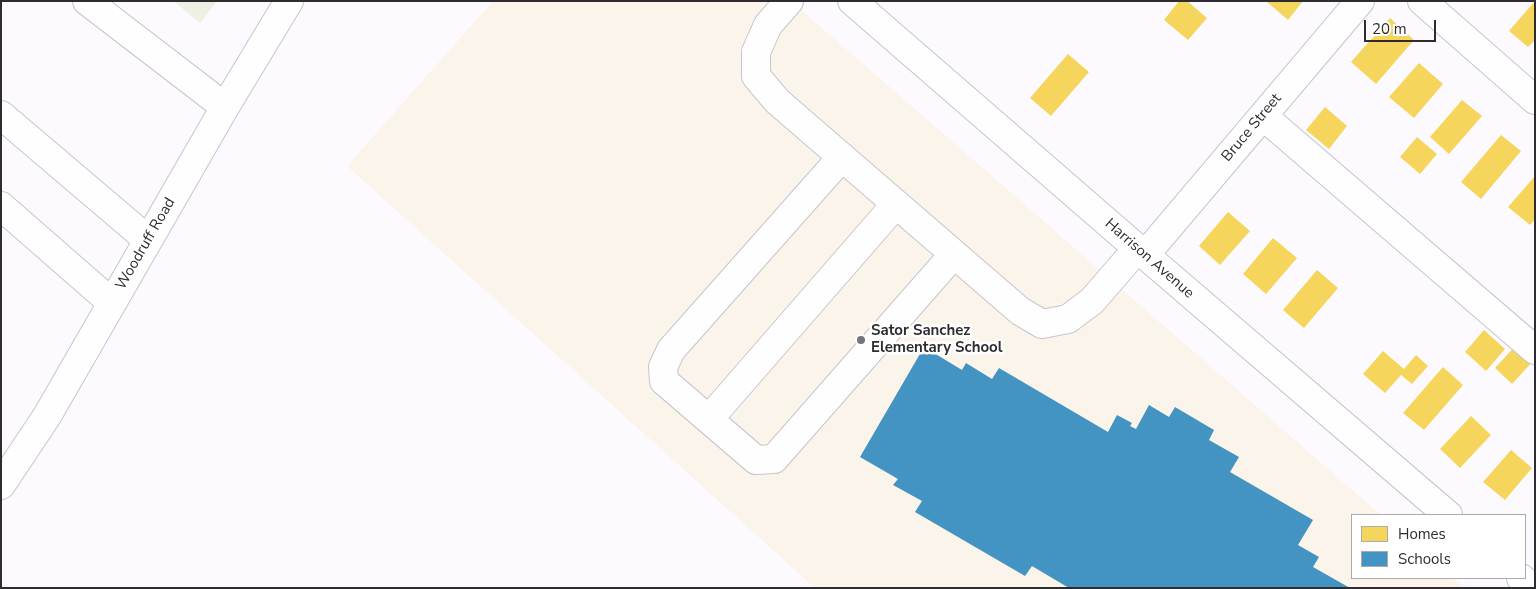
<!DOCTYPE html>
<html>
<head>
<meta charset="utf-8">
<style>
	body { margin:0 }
	#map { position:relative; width:1536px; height:589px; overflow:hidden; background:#fcfafe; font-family:"Nunito Sans",sans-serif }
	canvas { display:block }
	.frame { position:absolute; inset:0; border:2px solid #2e2b31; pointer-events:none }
	.legend { position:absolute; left:1351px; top:514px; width:175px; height:65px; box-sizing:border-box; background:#fff; border:1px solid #abaaad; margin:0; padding:6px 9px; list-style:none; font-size:15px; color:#2e2b31 }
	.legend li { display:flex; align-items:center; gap:10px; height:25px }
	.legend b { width:25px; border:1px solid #abaaad }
	.scale { position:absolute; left:1364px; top:20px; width:72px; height:22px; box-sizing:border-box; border:2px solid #2e2b31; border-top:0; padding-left:6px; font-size:15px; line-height:18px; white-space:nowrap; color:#2e2b31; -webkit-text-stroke:4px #fff; paint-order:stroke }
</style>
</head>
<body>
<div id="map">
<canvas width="1536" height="589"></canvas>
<div class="frame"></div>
<ul class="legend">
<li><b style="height:14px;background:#f6d55c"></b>Homes</li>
<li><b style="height:14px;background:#4393c3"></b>Schools</li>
</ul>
<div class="scale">20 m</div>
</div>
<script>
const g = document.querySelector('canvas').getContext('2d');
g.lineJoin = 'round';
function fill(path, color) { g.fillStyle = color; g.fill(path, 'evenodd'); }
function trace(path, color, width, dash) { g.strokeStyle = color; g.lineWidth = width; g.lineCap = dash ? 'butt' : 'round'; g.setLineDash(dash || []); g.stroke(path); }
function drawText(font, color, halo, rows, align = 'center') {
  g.font = font + ' "Nunito Sans",sans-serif'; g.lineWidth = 5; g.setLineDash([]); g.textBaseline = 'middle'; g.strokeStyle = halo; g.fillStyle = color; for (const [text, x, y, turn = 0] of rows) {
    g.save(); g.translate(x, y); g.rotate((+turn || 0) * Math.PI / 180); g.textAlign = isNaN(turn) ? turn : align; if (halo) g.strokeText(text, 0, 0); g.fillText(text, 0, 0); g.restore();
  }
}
fill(new Path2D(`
	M493,1H791L1381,515H1352V578H1453L1465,588H815L347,166Z`), '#fbf4ea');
fill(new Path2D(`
	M173,1H217L200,23Z`), '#edf0e2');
fill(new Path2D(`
	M1179,1H1187L1207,18L1188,40L1164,20Z
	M1266,1H1303L1288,20Z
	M1535,1V40L1528,47L1509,31Z
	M1390,18L1414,40L1376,84L1351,62Z
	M1068,54L1089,72L1051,116L1030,98Z
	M1419,63L1443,84L1414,118L1389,97Z
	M1462,100L1482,116L1449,154L1430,137Z
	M1325,107L1347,126L1329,149L1306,130Z
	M1501,135L1521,151L1481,199L1461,182Z
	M1417,137L1437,154L1420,174L1400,157Z
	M1535,176V219L1530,225L1508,207Z
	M1228,212L1250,231L1220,265L1199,246Z
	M1273,238L1297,258L1266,294L1243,274Z
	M1317,270L1338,288L1304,328L1283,310Z
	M1484,330L1505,349L1486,371L1465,352Z
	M1518,343L1535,359L1512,384L1495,368Z
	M1383,351L1404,369L1416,355L1428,366L1412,384L1401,375L1385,393L1363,374Z
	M1443,367L1463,385L1424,430L1403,413Z
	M1471,416L1491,435L1460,468L1440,449Z
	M1511,450L1532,468L1505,500L1483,482Z`), '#f6d55c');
fill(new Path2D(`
	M924,347L962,370L966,363L992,379L999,368L1108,432L1117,415L1132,423L1130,426L1136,429L1149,405L1169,417L1175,407L1214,430L1209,440L1239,457L1230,472L1313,520L1298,545L1319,557L1313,567L1350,588H1069L1032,566L1025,576L915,512L922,501L893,485L898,479L860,457Z`), '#4393c3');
const minor = new Path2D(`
	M87,1L225,107
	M789,1L768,25L756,52V76L777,101L1020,311L1042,324L1068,319L1092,301L1137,249
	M852,1L1145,255L1448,515
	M1422,1L1535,100
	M1,115L141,234L149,238
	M1263,116L1535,350
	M842,157L671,350L663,367L664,381L756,460L774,459L954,254
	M1,206L112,303
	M1145,255L1360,1
	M709,419L896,204
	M1,485L47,416L225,107L289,1
	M1521,578L1532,588`);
trace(minor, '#c7c5ca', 30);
trace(minor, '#fffeff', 28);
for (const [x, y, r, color] of [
	[861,340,5,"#767379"]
]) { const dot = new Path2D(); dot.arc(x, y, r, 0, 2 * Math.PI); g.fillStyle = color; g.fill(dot); trace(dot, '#fff', 2); }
drawText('15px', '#2e2b31', '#fff', [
	["Bruce Street",1252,128,-50],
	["Woodruff Road",146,244,-60],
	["Harrison Avenue",1149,259,41]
]);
drawText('bold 15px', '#2e2b31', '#fff', [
	["Sator Sanchez",871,331],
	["Elementary School",871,348]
], 'left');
</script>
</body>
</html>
